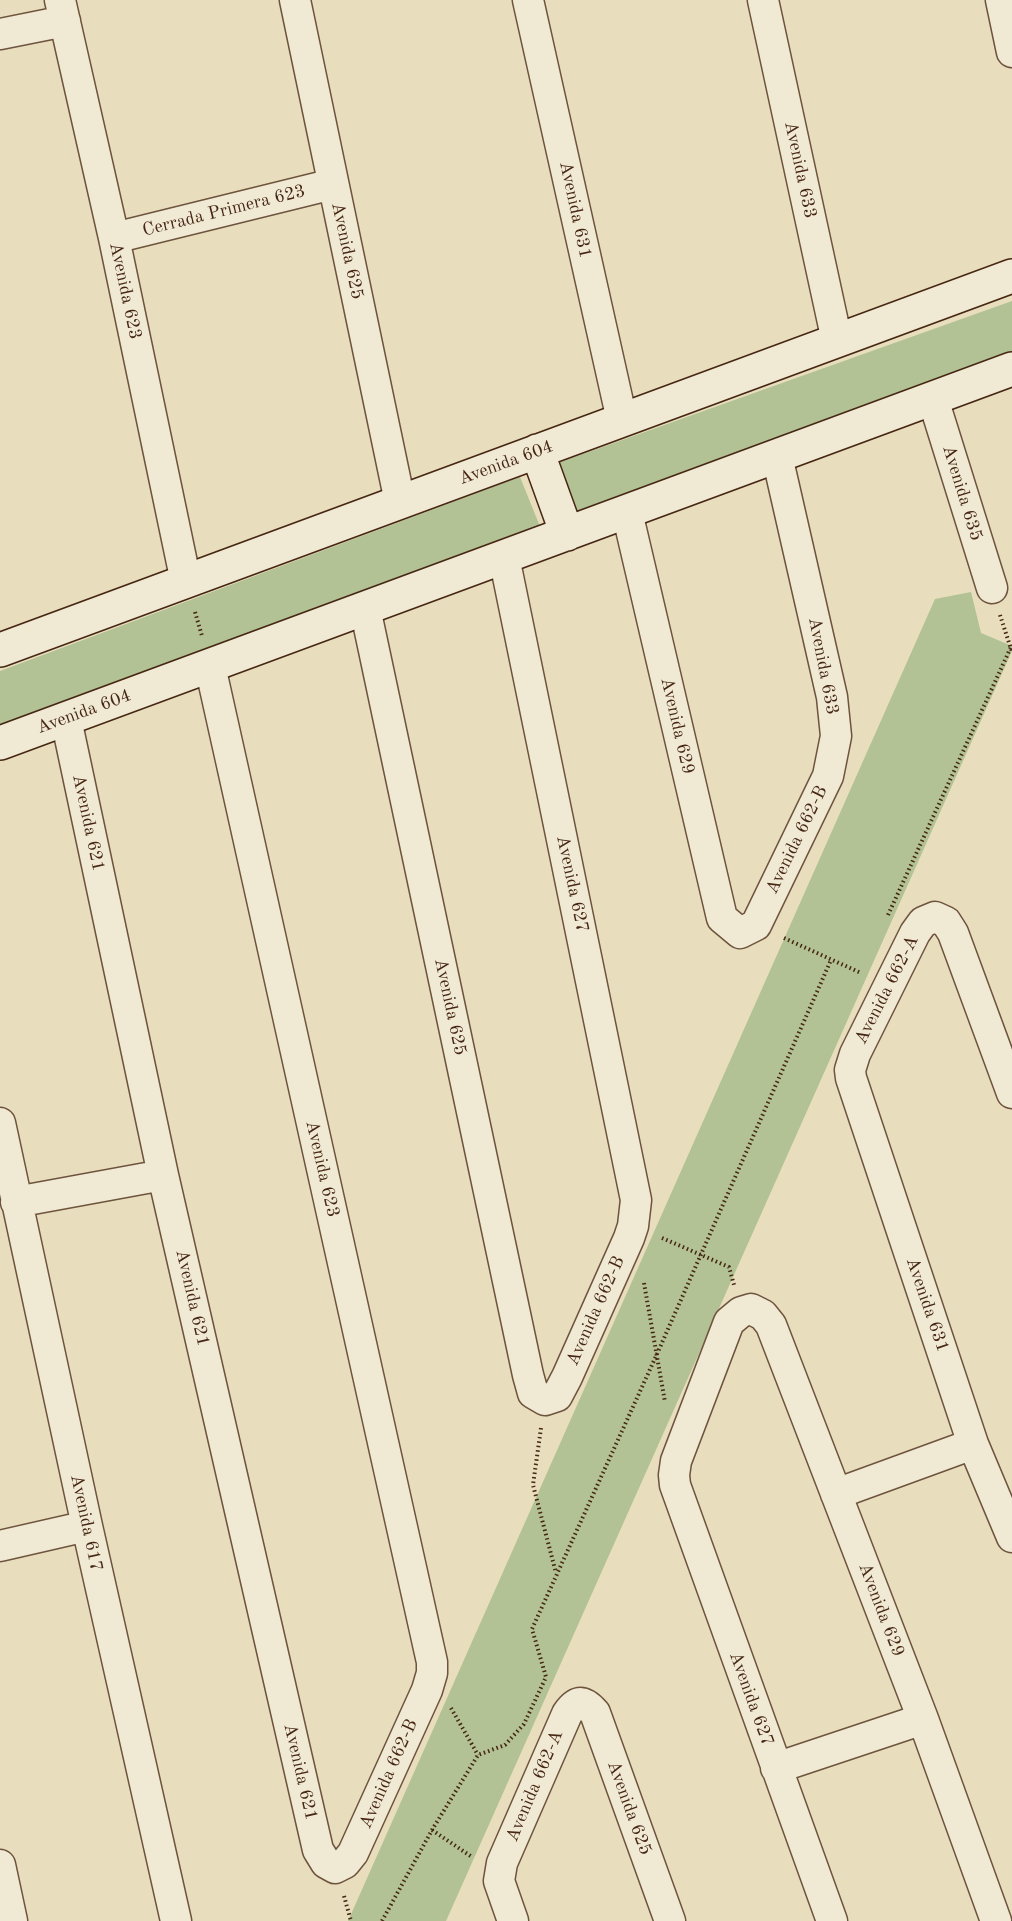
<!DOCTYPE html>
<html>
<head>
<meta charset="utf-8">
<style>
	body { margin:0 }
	canvas { display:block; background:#e8ddbc }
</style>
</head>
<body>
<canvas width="1012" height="1921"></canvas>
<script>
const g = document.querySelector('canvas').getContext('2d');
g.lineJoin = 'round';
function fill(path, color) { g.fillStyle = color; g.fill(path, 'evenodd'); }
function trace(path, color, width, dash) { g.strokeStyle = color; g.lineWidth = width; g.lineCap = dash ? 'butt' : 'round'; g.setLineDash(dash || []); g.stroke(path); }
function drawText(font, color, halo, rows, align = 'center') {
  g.font = font + ' "Old Standard TT",serif'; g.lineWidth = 6; g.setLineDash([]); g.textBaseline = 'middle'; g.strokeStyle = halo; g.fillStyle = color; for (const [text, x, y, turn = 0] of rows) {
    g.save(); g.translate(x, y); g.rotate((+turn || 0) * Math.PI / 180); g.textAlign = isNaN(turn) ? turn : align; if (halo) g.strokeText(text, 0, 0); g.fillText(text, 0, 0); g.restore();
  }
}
fill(new Path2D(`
	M1012,301V355L575,517L555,464Z
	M520,477L541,529L0,730V671Z
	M971,592L981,633L1012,646V651L446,1921H348L935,599Z`), '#b2c294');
const street = new Path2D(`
	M60,0L114,238L186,582
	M295,0L400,502
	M528,0L622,420
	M763,0L837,341
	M1001,0L1012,52
	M0,34L65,21
	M114,238L333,184
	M933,399L992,588
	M627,512L722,918L740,933L756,925L828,776L836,736L832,697L777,456
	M365,608L528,1375L533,1393L545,1400L557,1396L567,1377L629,1238L633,1226L636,1200L504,557
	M66,719L163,1175L318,1850L326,1863L335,1868L345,1863L353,1853L427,1690L432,1673V1662L210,666
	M1012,1093L953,933L946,922L935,917L923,922L915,933L855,1054L850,1070L851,1078L973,1444L1012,1537
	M0,1123L87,1526L176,1921
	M16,1202L163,1175
	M836,1494L973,1444
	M0,1546L87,1526
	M776,1768L923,1719
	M0,1865L12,1921
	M513,1921L499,1881L502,1863L567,1714C577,1699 584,1700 595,1713L670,1921
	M832,1921L675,1485L674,1475L676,1461L729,1322L741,1312L751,1309L763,1315L771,1325L923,1719L996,1921`);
const secondary = new Path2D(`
	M537,451L567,534
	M0,650L1012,276
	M0,743L1012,369`);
trace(street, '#6e543e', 33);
trace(secondary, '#462714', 36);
trace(new Path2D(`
	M195,612L202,636
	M1000,615L1012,652
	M888,915L1011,647
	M784,938L861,973
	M662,1238L729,1267L734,1285
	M644,1283L665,1402
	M541,1428L533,1485L556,1573
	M451,1708L478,1755
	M432,1830L472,1857
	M344,1896L351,1921
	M382,1921L432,1830L478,1755L505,1745L524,1724L546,1677L532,1629L657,1354L831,960`), '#462714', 4, [1.5, 3]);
trace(street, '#f0e9d3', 30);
trace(secondary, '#f0e9d3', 33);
drawText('18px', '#462714', '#f0e9d3', [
	["Avenida 633",800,170,78],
	["Avenida 631",575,210,78],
	["Cerrada Primera 623",224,211,-14],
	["Avenida 625",347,251,78],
	["Avenida 623",125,291,78],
	["Avenida 604",506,463,-20],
	["Avenida 635",962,493,73],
	["Avenida 633",823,666,79],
	["Avenida 604",84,712,-20],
	["Avenida 629",677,726,77],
	["Avenida 621",88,823,78],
	["Avenida 662-B",797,840,-64],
	["Avenida 627",572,884,78],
	["Avenida 662-A",887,990,-63],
	["Avenida 625",450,1007,78],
	["Avenida 623",322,1169,77],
	["Avenida 621",192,1298,77],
	["Avenida 631",927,1305,71],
	["Avenida 662-B",596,1311,-66],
	["Avenida 617",86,1523,78],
	["Avenida 629",881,1610,69],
	["Avenida 627",751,1699,70],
	["Avenida 621",300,1772,77],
	["Avenida 662-B",389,1774,-66],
	["Avenida 662-A",535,1786,-67],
	["Avenida 625",629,1808,70]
]);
</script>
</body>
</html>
